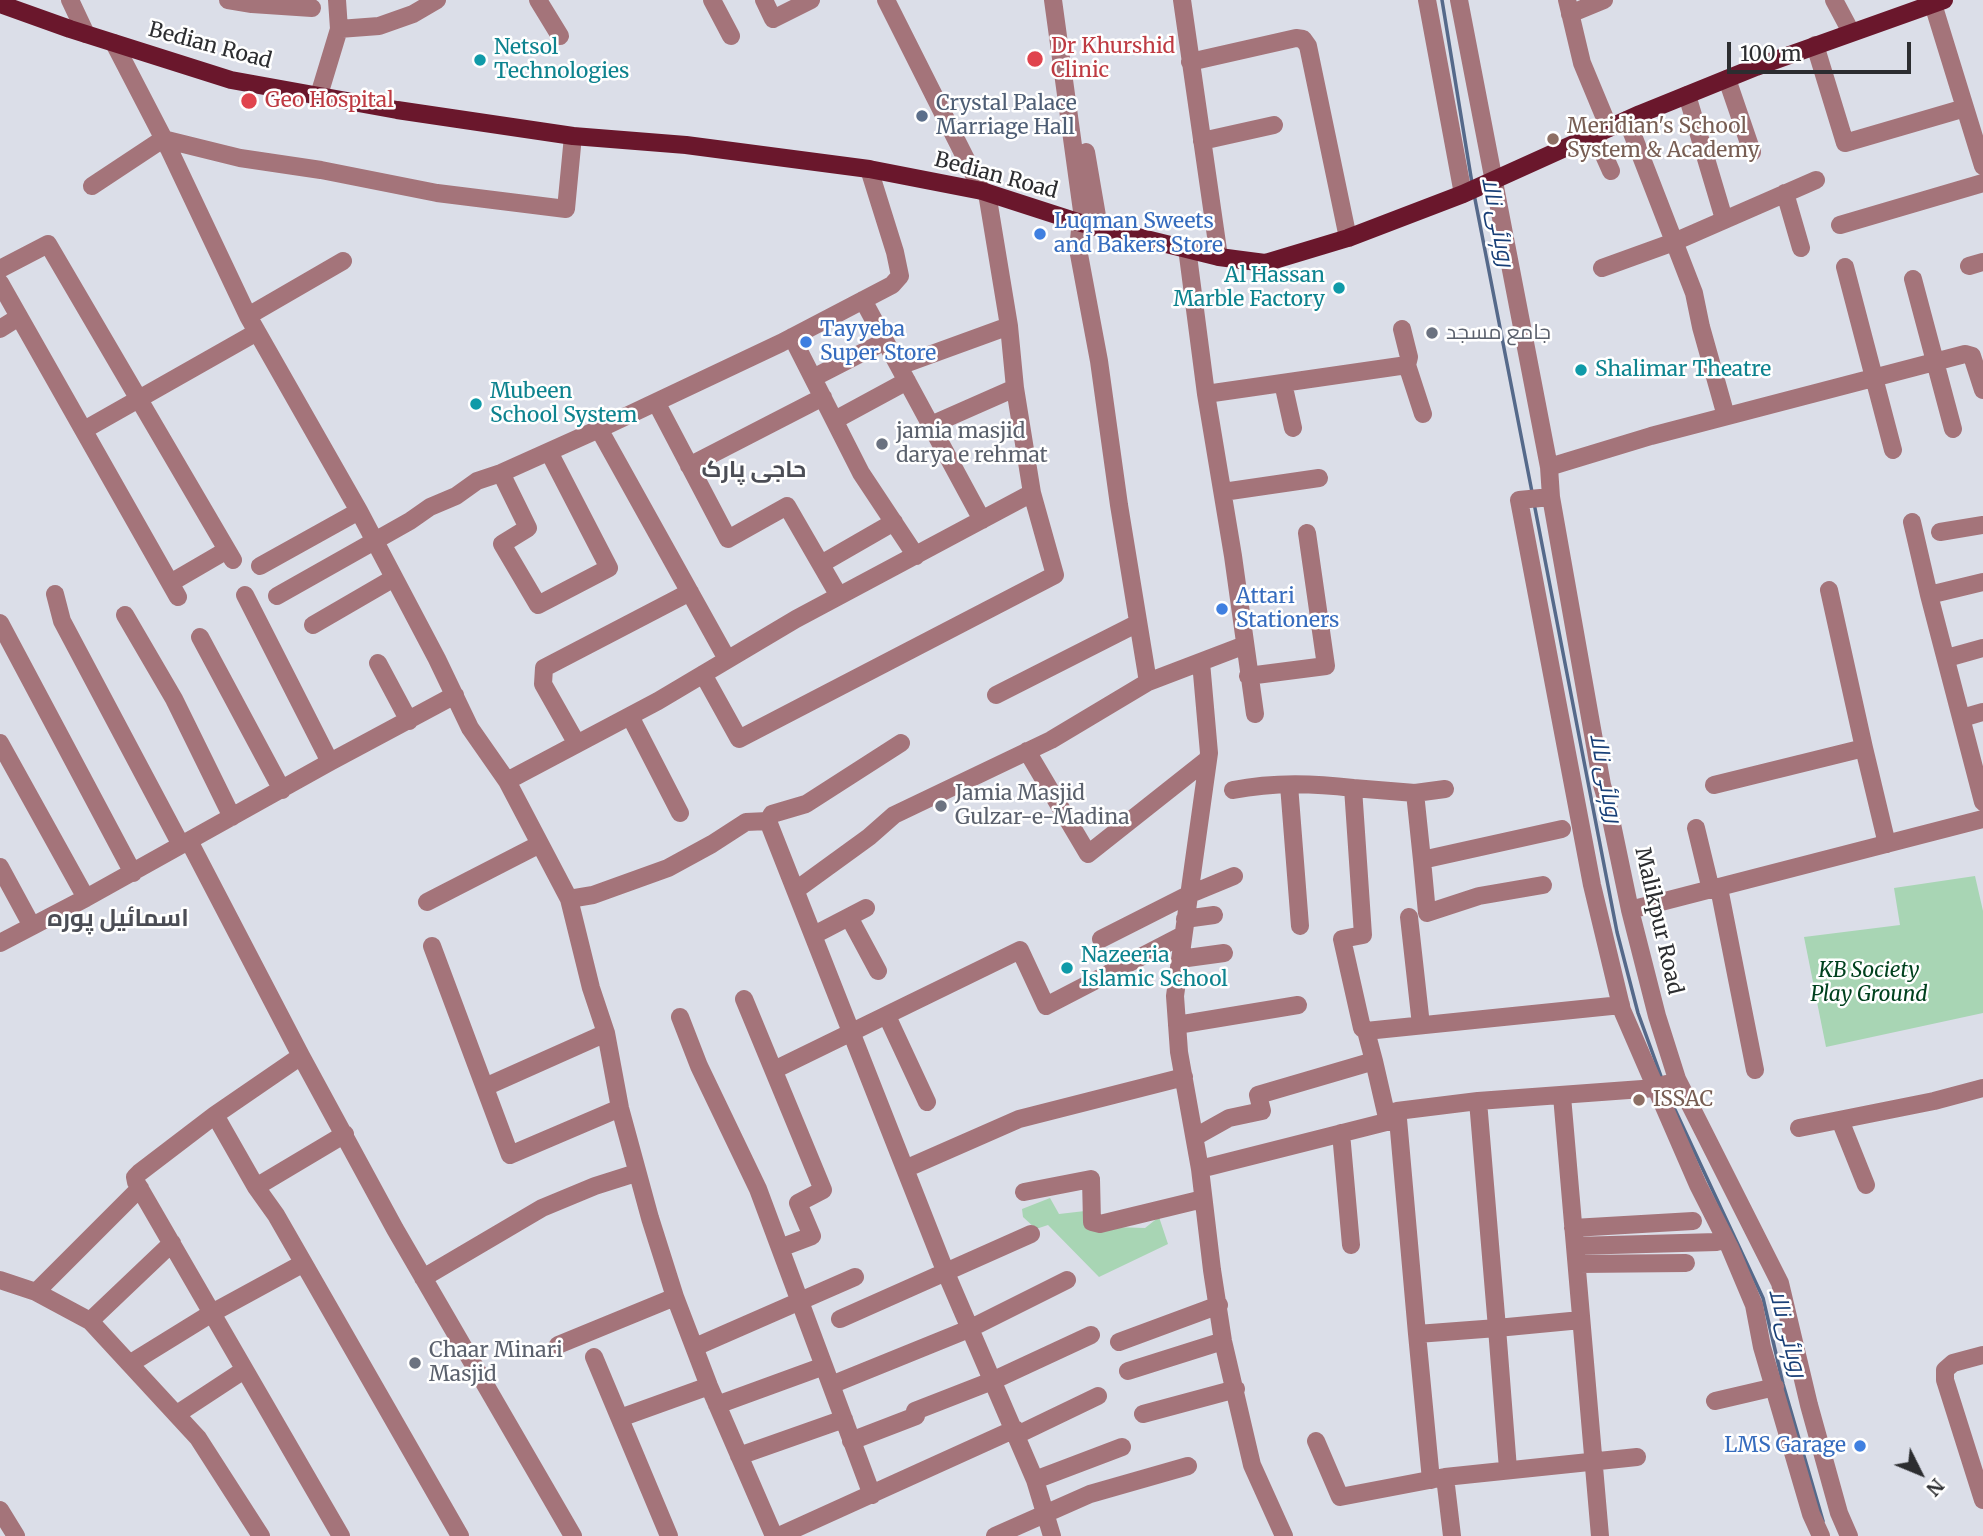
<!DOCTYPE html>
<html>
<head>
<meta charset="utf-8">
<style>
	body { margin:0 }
	#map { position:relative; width:1983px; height:1536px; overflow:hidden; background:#dbdee8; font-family:Merriweather,serif }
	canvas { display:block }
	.north { position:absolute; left:1885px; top:1438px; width:70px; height:70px; -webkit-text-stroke:5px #fff; paint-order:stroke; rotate:133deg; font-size:19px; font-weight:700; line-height:28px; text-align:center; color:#2c2d30 }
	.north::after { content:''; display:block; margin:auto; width:24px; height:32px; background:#2c2d30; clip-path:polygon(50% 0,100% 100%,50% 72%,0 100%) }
	.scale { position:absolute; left:1727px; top:42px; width:184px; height:32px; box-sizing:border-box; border:4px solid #2c2d30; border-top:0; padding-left:9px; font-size:21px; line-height:24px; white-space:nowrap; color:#2c2d30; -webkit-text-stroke:5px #fff; paint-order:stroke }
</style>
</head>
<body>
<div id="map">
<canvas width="1983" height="1536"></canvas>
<div class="north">N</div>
<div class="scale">100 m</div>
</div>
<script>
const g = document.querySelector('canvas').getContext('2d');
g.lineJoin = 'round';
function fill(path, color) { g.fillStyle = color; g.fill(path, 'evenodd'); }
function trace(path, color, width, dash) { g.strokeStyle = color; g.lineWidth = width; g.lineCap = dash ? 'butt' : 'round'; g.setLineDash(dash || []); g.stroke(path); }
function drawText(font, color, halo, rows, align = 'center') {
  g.font = font + ' Merriweather,Cairo,serif'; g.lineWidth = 5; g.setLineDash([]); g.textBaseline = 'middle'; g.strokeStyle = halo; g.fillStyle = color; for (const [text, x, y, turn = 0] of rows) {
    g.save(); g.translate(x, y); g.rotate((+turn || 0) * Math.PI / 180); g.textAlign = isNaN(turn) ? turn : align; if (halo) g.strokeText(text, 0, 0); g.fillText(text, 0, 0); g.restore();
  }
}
fill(new Path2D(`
	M1975,876L1983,911V1013L1826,1047L1804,937L1900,925L1894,888Z
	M1050,1198L1059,1214L1085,1211L1112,1227L1145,1228L1159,1217L1168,1244L1099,1277L1048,1225L1036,1229L1023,1217L1022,1209Z`), '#a8d5b4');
trace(new Path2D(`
	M1442,0L1472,183
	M1474,194L1532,492
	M1534,503L1617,932L1638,1013L1662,1079
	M1670,1099L1763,1298L1783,1384L1823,1521`), '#55698a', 3.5);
trace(new Path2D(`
	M70,0L86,34
	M228,0L252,4L312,8
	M538,0L560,36
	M712,0L731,36
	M764,0L773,19L811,0
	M886,0L982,191
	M1053,0L1082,211L1078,249L1099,361L1119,505L1148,682
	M1182,0L1219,257
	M1427,0L1463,194
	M1459,0L1549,467L1551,497L1602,785L1608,805L1630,910L1657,1016L1677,1079L1780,1283L1809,1405L1839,1513L1849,1536
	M1567,0L1582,63L1609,128
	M1834,0L1851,32
	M1933,4L1983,166
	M1570,14L1604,0
	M339,29L379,26L413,14L437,0
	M114,43L169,149L248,316L359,511L437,659L470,728L507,781L569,899L591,988L606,1033L620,1108L650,1218L675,1297L709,1386L774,1536
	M1815,45L1845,143L1965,108
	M1190,62L1296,38L1303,39L1308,46L1348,238
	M1727,79L1752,152
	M319,95L339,29L337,0
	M1687,95L1724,219
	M1627,120L1694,293L1701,327L1726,416
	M1595,135L1611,171
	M1202,141L1274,125
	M1086,152L1097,216L1094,226
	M92,186L163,139L240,158L321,170L437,193L566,209L573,136
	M1785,193L1801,248
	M1840,225L1983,183
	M1187,248L1206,394L1233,556L1255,714
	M1969,266L1983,262
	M1845,267L1893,450
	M1602,268L1674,242L1816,180
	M0,269L48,244L233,560
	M1913,279L1953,429
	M0,283L178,597
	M863,300L982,520
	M248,316L343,261
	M0,329L19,317
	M1402,329L1409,357L1407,365
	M792,337L861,473L916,556
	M899,366L1009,326
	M813,378L885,341
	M1283,383L1293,428
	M1206,394L1407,365L1423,414
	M656,402L728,539L787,506L839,596
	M835,420L907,381
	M931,425L1015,388
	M599,429L727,659
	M84,430L257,332
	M689,466L823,397
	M1549,467L1651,436L1965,354L1972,356L1983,390
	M501,473L528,528L502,544L538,605L609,568L549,452
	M1223,492L1319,478
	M1551,497L1519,500L1592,885L1622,1010L1698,1185L1730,1248L1754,1305L1762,1347L1811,1514L1821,1536
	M1912,522L1929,595
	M1940,532L1983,525
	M821,564L894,522
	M260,566L359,511
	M172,582L227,550
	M1983,582L1929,595L1983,802
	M1829,590L1864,748L1887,844
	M55,594L62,621L181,845
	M245,595L330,762
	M277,596L410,521L430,507L456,496L477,481L501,473L599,429L781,343L892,285L900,276L895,252L869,169
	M125,615L174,699L232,817
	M0,623L133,873
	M313,625L394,578
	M200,637L282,790
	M1947,658L1983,648
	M1201,662L1209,753L1175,996L1179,1052L1200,1169L1212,1270L1223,1341L1252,1465L1284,1536
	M378,663L409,721
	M703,674L739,739L1055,575L1032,493L1015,388L1009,326L987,193
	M1248,676L1326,666L1307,533
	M996,695L1138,623
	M630,716L680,813
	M1962,718L1983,712
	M0,743L86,898
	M577,744L543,684L544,668L690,592
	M1027,751L1088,854L1208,759
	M507,781L658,701L796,619L1032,493
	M1289,785L1300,926
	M1714,785L1864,748
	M1353,788L1415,793L1445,789
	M1233,790C1272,782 1313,783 1353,788L1363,935L1342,939L1362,1028L1366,1031L1374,1061
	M1415,793L1422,860L1562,829
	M768,821L946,1273L1035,1480L1052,1536
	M1696,828L1711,890
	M189,841L301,1056L395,1229L573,1536
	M1422,860L1427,913L1479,896L1543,885
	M0,867L32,926
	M1719,888L1755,1070
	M796,890L869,837L894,815L1051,740L1148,682L1245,645
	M569,899L593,895L668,868L712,844L746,822L768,821L772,814L806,804L901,743
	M427,902L540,844
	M1630,910L1983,819
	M849,917L878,971
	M1409,917L1421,1025
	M1185,919L1214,915
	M814,935L866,908
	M1101,939L1188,895L1234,876
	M0,943L86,898L330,762L455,695
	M432,946L510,1155L620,1108
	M1180,959L1224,953
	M744,999L823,1190L798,1203L812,1236L780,1248
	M887,1016L927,1102
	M680,1017L699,1066L758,1189L872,1495
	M1177,1025L1298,1005
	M1366,1031L1621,1005
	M301,1056L215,1115L139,1173L135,1177L136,1182L341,1536
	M774,1070L1020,950L1046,1006L1183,935
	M485,1087L606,1033
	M1562,1096L1600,1536
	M1478,1101L1656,1088L1666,1084
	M215,1115L256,1187L276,1215L460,1536
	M1398,1119L1417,1334
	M1840,1120L1866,1185
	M1799,1128L1934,1101L1983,1088
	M1341,1133L1351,1245
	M1195,1137L1229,1118L1262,1111L1258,1095L1374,1061L1388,1122
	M905,1169L1019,1119L1184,1077
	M1200,1169L1398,1119L1397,1111L1478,1101L1497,1328L1417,1334L1431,1480
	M256,1187L345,1134
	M1024,1192L1091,1179L1092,1222L1100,1224L1203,1199
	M1573,1228L1693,1221
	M1575,1246L1717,1242
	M1578,1264L1686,1263
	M423,1278L542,1208L595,1186L636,1173
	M0,1280L36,1292L90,1321L198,1438L261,1536
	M36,1292L140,1188
	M840,1319L1031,1234
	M90,1321L172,1243
	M1119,1342L1219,1305
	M558,1345L675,1297
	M695,1347L855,1277
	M1983,1355L1953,1363L1945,1370V1380L1983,1500
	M594,1357L669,1536
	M131,1363L212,1313L302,1264
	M1128,1371L1223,1341
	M831,1385L969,1329L1067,1280
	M1715,1401L1775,1387
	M717,1405L824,1366
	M177,1414L244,1370
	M1143,1414L1236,1389
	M620,1418L709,1386
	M1017,1435L1098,1396
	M851,1441L916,1416L915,1411L992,1381L1091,1335
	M1316,1441L1340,1497L1445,1477L1637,1457
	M739,1456L844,1419
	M1508,1469L1497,1328L1581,1320
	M1445,1477L1452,1536
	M1035,1480L1122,1447
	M0,1510L16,1536
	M779,1536L1015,1429
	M995,1536L1090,1494L1188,1466`), '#a4747a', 18);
trace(new Path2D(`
	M0,4L70,29L231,80L397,110L573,136L686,145L869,169L982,191L1081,223L1219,257L1265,263L1348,238L1463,194L1640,114L1756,67L1944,0`), '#6a172c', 18);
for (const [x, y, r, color] of [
	[1035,59,9,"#e0444e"],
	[480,60,7,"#0f9aa8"],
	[249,101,9,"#e0444e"],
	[922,116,7,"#5c6f8a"],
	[1553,139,7,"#8d6e63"],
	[1040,234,7,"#3f7fe0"],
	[1339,288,7,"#0f9aa8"],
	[1432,333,7,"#6b7280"],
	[806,342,7,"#3f7fe0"],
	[1581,370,7,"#0f9aa8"],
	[476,404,7,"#0f9aa8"],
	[882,444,7,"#6b7280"],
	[1222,609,7,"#3f7fe0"],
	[941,806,7,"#6b7280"],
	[1067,968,7,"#0f9aa8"],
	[1639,1100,7,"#8d6e63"],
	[415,1363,7,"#6b7280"],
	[1860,1446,7,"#3f7fe0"]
]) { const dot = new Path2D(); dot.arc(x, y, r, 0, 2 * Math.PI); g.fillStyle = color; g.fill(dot); trace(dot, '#fff', 2.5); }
drawText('21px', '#2c2d30', '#fff', [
	["Bedian Road",210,46,15],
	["Bedian Road",996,176,15],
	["Malikpur Road",1658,921,77]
]);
drawText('21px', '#be3a42', '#fff', [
	["Dr Khurshid",1051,47],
	["Clinic",1051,71],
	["Geo Hospital",265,101]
], 'left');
drawText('21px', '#0d838f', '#fff', [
	["Netsol",494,48],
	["Technologies",494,72],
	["Al Hassan",1325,276,"right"],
	["Marble Factory",1325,300,"right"],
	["Shalimar Theatre",1595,370],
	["Mubeen",490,392],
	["School System",490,416],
	["Nazeeria",1081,956],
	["Islamic School",1081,980]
], 'left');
drawText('21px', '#4e5e75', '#fff', [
	["Crystal Palace",936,104],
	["Marriage Hall",936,128]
], 'left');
drawText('21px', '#785e54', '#fff', [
	["Meridian's School",1567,127],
	["System & Academy",1567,151],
	["ISSAC",1653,1100]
], 'left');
drawText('21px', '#366cbe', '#fff', [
	["Luqman Sweets",1054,222],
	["and Bakers Store",1054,246],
	["Tayyeba",820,330],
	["Super Store",820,354],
	["Attari",1236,597],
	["Stationers",1236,621],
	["LMS Garage",1846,1446,"right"]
], 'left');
drawText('21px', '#5b616d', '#fff', [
	["جامع مسجد",1446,333],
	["jamia masjid",896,432],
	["darya e rehmat",896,456],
	["Jamia Masjid",955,794],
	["Gulzar-e-Madina",955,818],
	["Chaar Minari",429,1351],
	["Masjid",429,1375]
], 'left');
drawText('italic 21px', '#00411e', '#fff', [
	["KB Society",1869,971],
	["Play Ground",1869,995]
]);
drawText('italic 23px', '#183f77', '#fff', [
	["روہائی نالا",1497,222,79],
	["روہائی نالا",1605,778,79],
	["روہائی نالا",1787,1333,75]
]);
drawText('bold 23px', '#4b4d55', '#fff', [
	["حاجی پارک",754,470]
]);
drawText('bold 24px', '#4b4d55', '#fff', [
	["اسمائیل پورہ",118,919]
]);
</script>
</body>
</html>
